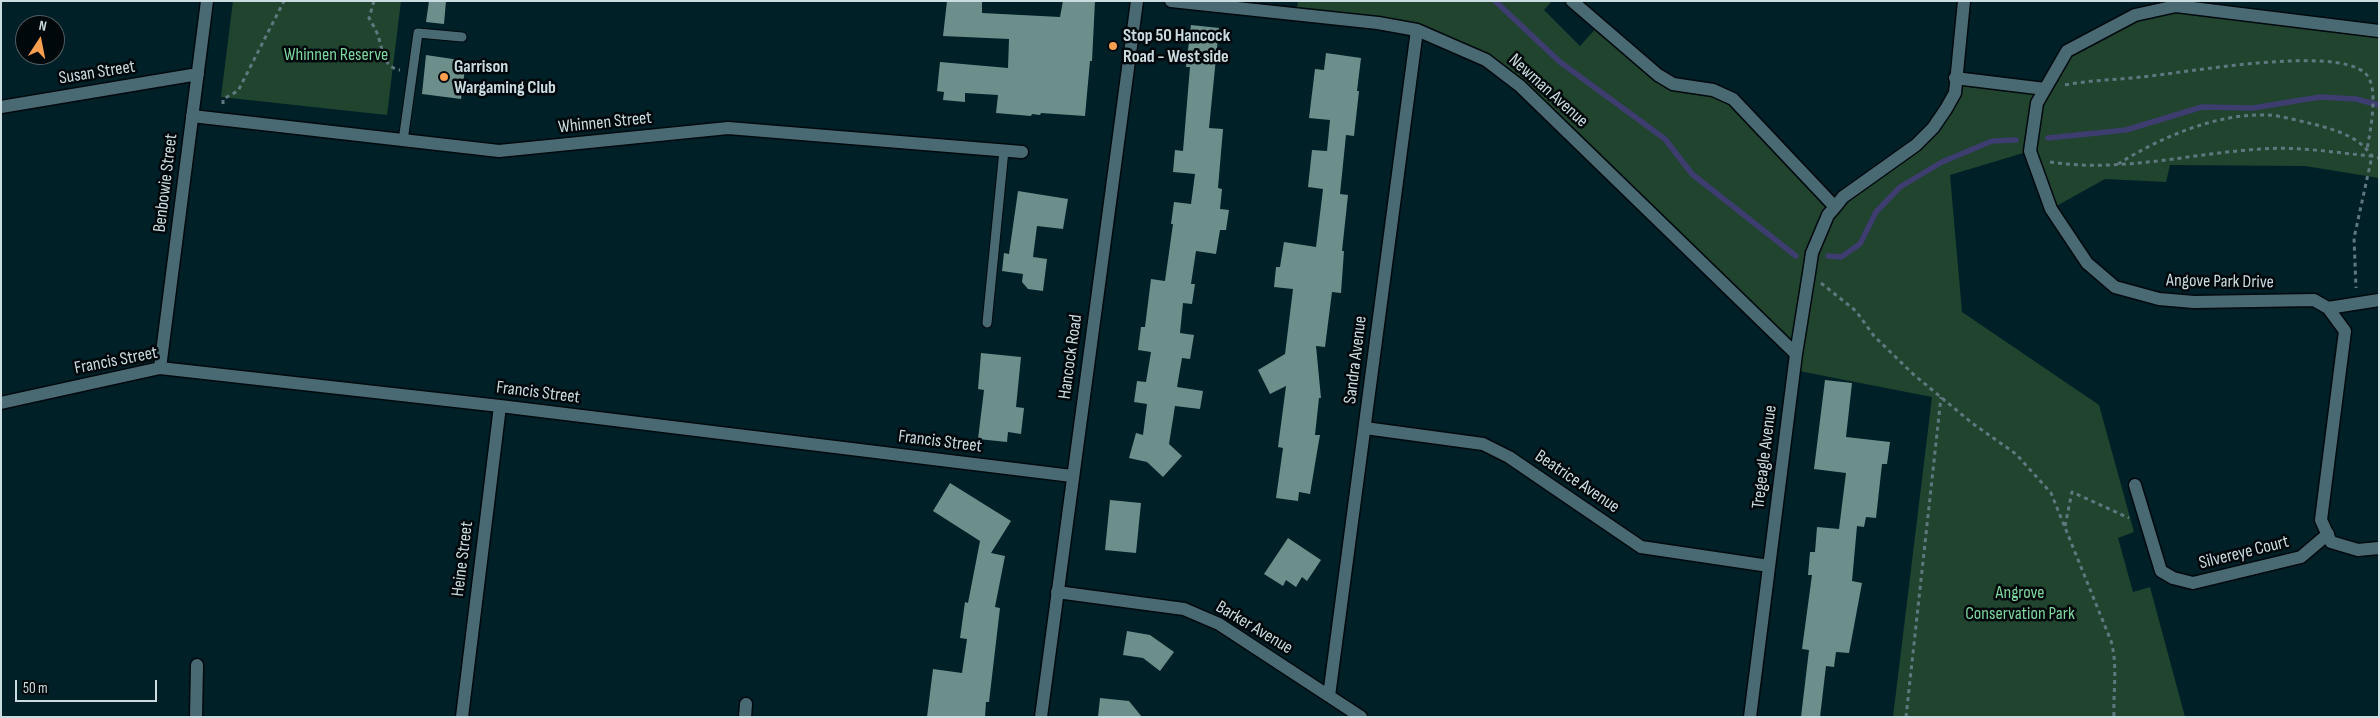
<!DOCTYPE html>
<html>
<head>
<meta charset="utf-8">
<style>
	body { margin:0 }
	#map { position:relative; width:2380px; height:718px; overflow:hidden; background:#002028; font-family:"Sofia Sans Condensed",sans-serif }
	canvas { display:block }
	.frame { position:absolute; inset:0; border:2px solid #cbdce1; pointer-events:none }
	.north { position:absolute; left:15px; top:15px; width:50px; height:50px; box-sizing:border-box; background:#01080b; border:1px solid #525d61; border-radius:50%; rotate:11deg; font-size:14px; font-weight:700; line-height:20px; text-align:center; color:#cbdce1 }
	.north::after { content:''; display:block; margin:auto; width:18px; height:22px; background:#fa9f4f; clip-path:polygon(50% 0,100% 100%,50% 72%,0 100%) }
	.scale { position:absolute; left:15px; top:680px; width:142px; height:22px; box-sizing:border-box; border:2px solid #cbdce1; border-top:0; padding-left:6px; font-size:15px; line-height:18px; white-space:nowrap; color:#cbdce1; -webkit-text-stroke:4px #01080b; paint-order:stroke }
</style>
</head>
<body>
<div id="map">
<canvas width="2380" height="718"></canvas>
<div class="frame"></div>
<div class="north">N</div>
<div class="scale">50 m</div>
</div>
<script>
const g = document.querySelector('canvas').getContext('2d');
g.lineJoin = 'round';
function fill(path, color) { g.fillStyle = color; g.fill(path, 'evenodd'); }
function trace(path, color, width, dash) { g.strokeStyle = color; g.lineWidth = width; g.lineCap = dash ? 'butt' : 'round'; g.setLineDash(dash || []); g.stroke(path); }
function drawText(font, color, halo, rows, align = 'center') {
  g.font = font + ' "Sofia Sans Condensed",sans-serif'; g.lineWidth = 5; g.setLineDash([]); g.textBaseline = 'middle'; g.strokeStyle = halo; g.fillStyle = color; for (const [text, x, y, turn = 0] of rows) {
    g.save(); g.translate(x, y); g.rotate((+turn || 0) * Math.PI / 180); g.textAlign = isNaN(turn) ? turn : align; if (halo) g.strokeText(text, 0, 0); g.fillText(text, 0, 0); g.restore();
  }
}
fill(new Path2D(`
	M233,1H401L387,115L221,97Z
	M1298,1H1552L1544,10L1580,46L1599,25L1658,75L1733,99L1835,207L1852,190L1916,145L1954,93L1955,78L2045,89L2067,51L2135,15L2176,6L2379,31V178L2305,166L2170,165L2166,182L2105,179L2051,209L2030,151L1950,175L1962,312L2099,405L2134,532L2118,538L2133,592L2150,587L2185,717H1893L1932,397L1794,370L1796,354L1520,86L1440,38L1296,14Z`), '#21442e');
trace(new Path2D(`
	M1495,1L1560,62L1665,139L1692,174L1796,256
	M2048,138L2126,130L2202,107L2253,108L2320,97L2356,99L2379,105
	M1828,256L1841,257L1860,244L1876,212L1900,187L1942,162L1992,141L2016,140`), '#3d3d70', 5.5);
fill(new Path2D(`
	M429,1H446L444,24L426,22Z
	M947,1H982V13L1060,17L1063,1H1095L1092,61H1090L1085,116L1041,113L1040,115L1032,114L1031,116L996,113L998,95L965,93V102L943,100L944,92L937,91L940,62L1008,68L1009,39L943,36Z
	M1191,25L1219,28L1209,128L1223,129L1218,188L1222,189L1220,209L1229,210L1226,230H1220L1216,254L1196,251L1191,284H1195L1192,304L1183,303L1180,333L1194,335L1190,359L1182,358L1177,387L1203,391L1200,409L1175,406L1169,444L1182,456L1163,477L1147,462L1129,458L1136,433L1143,435L1147,404L1134,402L1137,381L1146,382L1151,352L1138,350L1141,327H1145L1151,279L1165,281L1173,224H1171L1174,202L1191,204L1195,174L1173,172L1175,150L1183,151L1190,67H1186Z
	M1326,53L1361,58L1357,91H1359L1354,136L1346,135L1340,194L1348,195L1342,251H1344L1341,293L1332,292L1325,347L1316,346L1321,398H1319L1315,435H1320L1317,452L1310,494L1299,492L1298,501L1276,498L1283,448L1278,447L1286,386L1270,394L1258,370L1285,354L1293,289L1274,287L1276,267H1280L1284,242L1316,247L1323,189L1308,187L1312,150L1327,151L1330,120L1309,118L1315,69L1324,70Z
	M426,55L466,61L461,99L422,94Z
	M1018,191L1068,199L1063,229L1037,226L1033,257L1047,259L1043,291L1028,289L1022,282L1023,274L1002,271L1004,253L1009,254Z
	M981,353L1021,357L1016,407L1024,408L1021,434L1008,432L1007,442L978,439L984,390L978,389Z
	M1825,380L1852,383L1846,437L1890,442L1887,464H1882L1876,518L1866,517L1864,527L1857,526L1852,581L1862,583L1849,653L1836,652L1834,667L1826,666L1820,717H1801L1809,650L1802,649L1812,575H1808L1810,552H1815L1817,527L1839,529L1846,473L1814,469Z
	M950,483L1011,521L991,553L1005,556L995,607L1000,608L989,702H986L985,717H927L933,669L962,673L967,639L960,638L965,602L968,603L980,541L933,511Z
	M1110,500L1141,503L1136,553L1105,550Z
	M1288,538L1321,560L1307,581L1302,577L1296,587L1286,580L1283,586L1264,574Z
	M1127,631L1150,635L1174,652L1160,671L1143,658L1123,655Z
	M1100,698L1129,701L1142,717H1098Z`), '#6c8f8b');
const service = new Path2D(`
	M403,141L418,33L462,37
	M987,323L1004,150`);
const minor = new Path2D(`
	M1171,1L1378,23L1417,30L1486,60L1520,86L1796,354
	M1572,1L1658,75L1673,84L1713,90L1733,99L1835,207L1843,197L1916,145L1933,128L1946,109L1955,93L1964,1
	M2379,31L2176,6L2135,15L2067,51L2037,103L2030,151L2051,209L2087,263L2115,287L2159,299L2194,302L2314,300L2328,308L2345,331L2321,520L2331,542L2358,550L2379,548
	M1955,78L2045,89
	M1,107L198,74
	M192,116L499,151L728,128L1022,152
	M2328,308L2379,300
	M160,368L207,1
	M1,403L160,368L500,406L1072,476
	M1365,428L1483,444L1509,457L1641,547L1769,566
	M2135,485L2161,571L2173,578L2193,583L2301,557L2328,534
	M1057,592L1184,609L1219,624L1361,717
	M1329,696L1417,30
	M196,717L197,665
	M462,717L500,406
	M745,717L746,704
	M1750,717L1796,354L1809,273L1812,253L1828,215L1835,207`);
const secondary = new Path2D(`
	M1041,717L1137,1`);
trace(service, '#00090e', 11);
trace(minor, '#00090e', 15);
trace(secondary, '#00090e', 15);
trace(new Path2D(`
	M374,1L369,18C372,24 376,29 378,36C383,49 382,67 400,70
	M2065,85C2090,80 2115,80 2141,77C2185,73 2334,45 2365,73C2380,86 2370,131 2367,150
	M223,104V99L238,91L284,1
	M2050,162C2121,173 2191,153 2262,149C2298,146 2336,153 2372,156L2354,238L2356,288
	M2118,164C2161,137 2217,113 2268,115C2283,116 2299,121 2313,124C2336,130 2358,136 2372,156L2379,158
	M1821,283L1856,311L1874,336L1913,374L1972,423L2016,454L2051,493L2111,641C2118,666 2113,691 2114,717
	M2065,526L2072,492L2129,518
	M1906,717L1941,397`), '#5f787f', 3, [4, 4]);
trace(service, '#4a6a73', 9);
trace(minor, '#4a6a73', 12);
trace(secondary, '#4a6a73', 12);
for (const [x, y, r, color] of [
	[1113,46,5,"#fa9f4f"],
	[444,77,5,"#fa9f4f"]
]) { const dot = new Path2D(); dot.arc(x, y, r, 0, 2 * Math.PI); g.fillStyle = color; g.fill(dot); trace(dot, '#01080b', 2); }
drawText('bold 18px', '#cbdce1', '#01080b', [
	["Stop 50 Hancock",1123,36],
	["Road - West side",1123,57],
	["Garrison",454,67],
	["Wargaming Club",454,88]
], 'left');
drawText('18px', '#7fd69e', '#01080b', [
	["Whinnen Reserve",336,55],
	["Angrove",2020,593],
	["Conservation Park",2020,614]
]);
drawText('18px', '#cbdce1', '#01080b', [
	["Susan Street",97,73,-9],
	["Newman Avenue",1548,91,42],
	["Whinnen Street",605,123,-6],
	["Benbowie Street",166,183,-83],
	["Angove Park Drive",2220,282,1],
	["Hancock Road",1071,357,-82],
	["Sandra Avenue",1356,360,-83],
	["Francis Street",116,361,-11],
	["Francis Street",538,393,7],
	["Francis Street",940,442,7],
	["Tregeagle Avenue",1765,457,-83],
	["Beatrice Avenue",1577,482,34],
	["Silvereye Court",2244,553,-14],
	["Heine Street",463,559,-83],
	["Barker Avenue",1254,628,31]
]);
</script>
</body>
</html>
